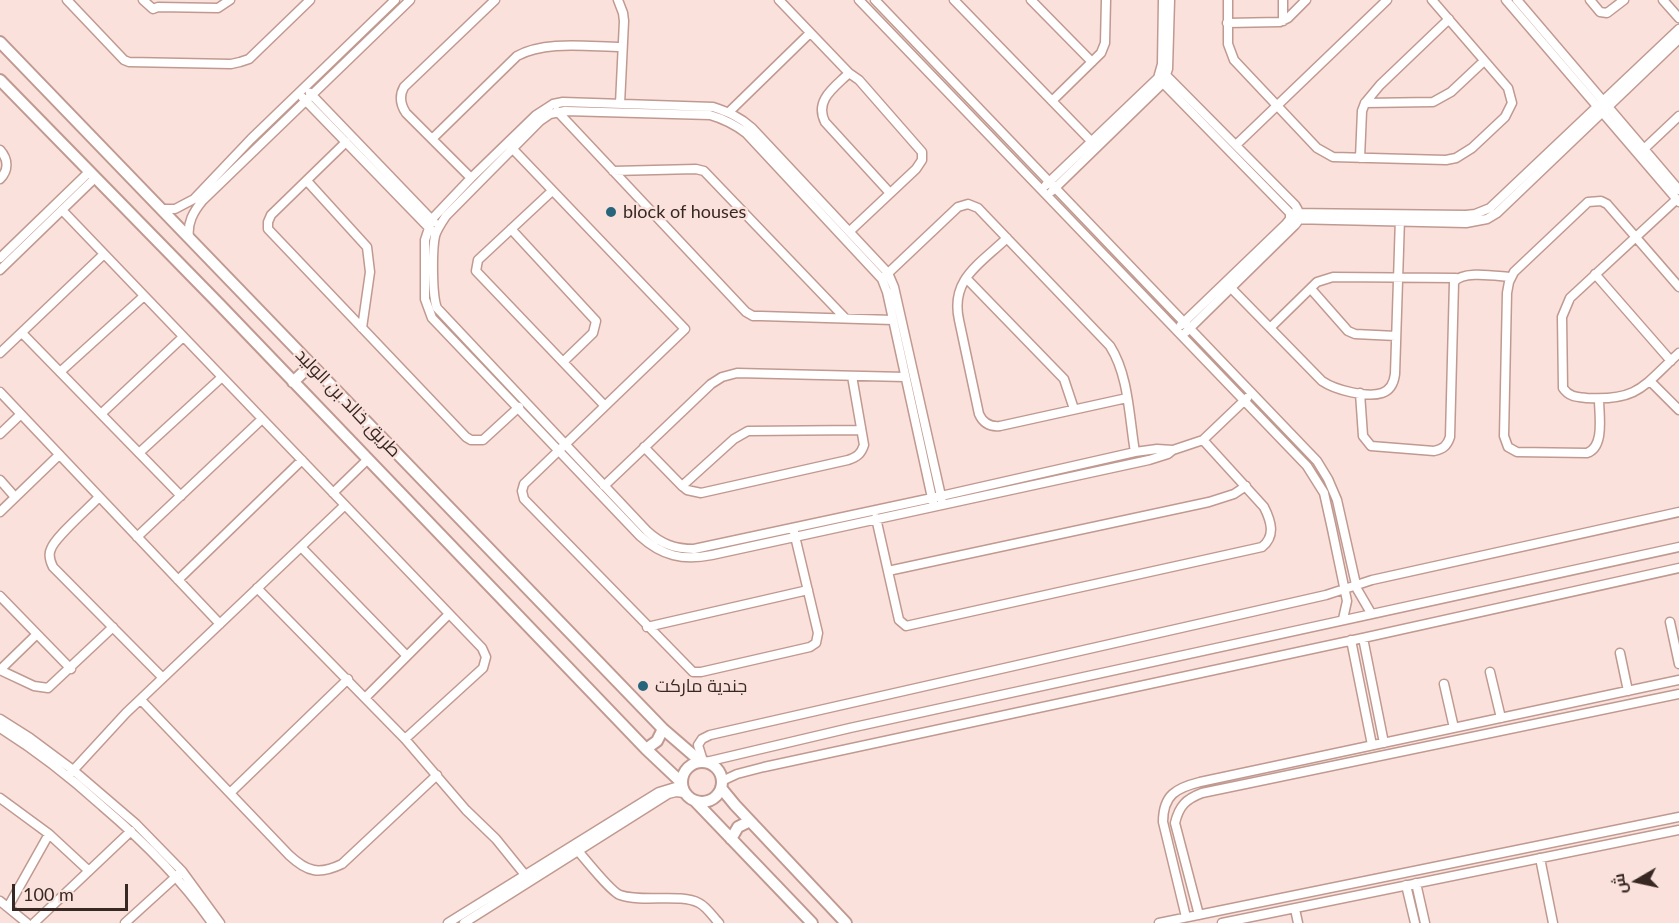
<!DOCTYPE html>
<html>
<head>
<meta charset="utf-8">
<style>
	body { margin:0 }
	#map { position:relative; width:1679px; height:923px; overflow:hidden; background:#fae1db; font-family:Lato,Cairo,sans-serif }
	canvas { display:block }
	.north { position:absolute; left:1607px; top:851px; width:60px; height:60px; -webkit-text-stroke:4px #fae1db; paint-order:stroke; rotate:261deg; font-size:16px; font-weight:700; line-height:24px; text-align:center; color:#372824 }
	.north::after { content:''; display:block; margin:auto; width:21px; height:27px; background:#372824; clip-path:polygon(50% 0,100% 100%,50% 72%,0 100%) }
	.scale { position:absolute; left:12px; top:884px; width:116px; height:27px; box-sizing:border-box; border:3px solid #372824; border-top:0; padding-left:8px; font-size:18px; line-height:21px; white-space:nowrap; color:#372824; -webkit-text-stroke:4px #fae1db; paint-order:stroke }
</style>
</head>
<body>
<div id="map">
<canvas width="1679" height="923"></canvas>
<div class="north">ش</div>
<div class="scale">100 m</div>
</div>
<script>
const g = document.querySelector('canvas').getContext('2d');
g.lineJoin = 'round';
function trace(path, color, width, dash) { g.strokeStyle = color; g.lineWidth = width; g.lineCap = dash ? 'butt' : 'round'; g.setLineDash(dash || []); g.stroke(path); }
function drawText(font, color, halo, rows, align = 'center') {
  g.font = font + ' Lato,Cairo,sans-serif'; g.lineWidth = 5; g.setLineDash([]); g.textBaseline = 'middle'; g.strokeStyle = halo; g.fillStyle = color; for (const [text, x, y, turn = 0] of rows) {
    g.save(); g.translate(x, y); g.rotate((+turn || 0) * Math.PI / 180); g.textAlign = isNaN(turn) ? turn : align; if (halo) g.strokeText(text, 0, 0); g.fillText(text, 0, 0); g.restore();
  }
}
const minor = new Path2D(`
	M67,0L124,60L129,62L231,64L240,62L249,59L310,0
	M143,0L153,9L158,7L218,8L230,0
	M618,0L623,13L624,21L620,104
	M779,0L849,73L859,80L922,152V160L916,169L850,231
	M859,0L1307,466L1324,493L1332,529L1347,601L1343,619
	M875,0L1317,461L1328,479L1337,500L1357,589L1371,613
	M954,0L1091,141
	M1031,0L1092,62
	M1228,0V44L1234,60L1317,148L1333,157L1446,160L1456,158L1472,148L1505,117L1512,103L1508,88L1432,0
	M1506,0L1679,202
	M1517,0L1679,190
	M1590,0L1600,12L1607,13L1624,0
	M1663,0L1679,18
	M1283,21V0
	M1227,23L1280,22L1288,18L1306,0
	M1161,70L1295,205C1300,213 1302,217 1295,225L1186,332
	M849,73C835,87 814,100 825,122L890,193
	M1158,78L1290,213V219L1285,225L1181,325
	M310,93L434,222
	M303,98L432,231
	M1052,101L1101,53L1105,43L1106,0
	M1365,103L1433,102L1451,92L1484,61
	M557,111L746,312L753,316H761L893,320
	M729,112L810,33
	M432,139L517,56C546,40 590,47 622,47
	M346,142L271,215L268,222V229L466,437L471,440H483L519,407
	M509,145L685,329L524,484L522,491L524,499L693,672H701L810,647L816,643L818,633L794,532
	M1236,145L1387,0
	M1644,149L1679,116
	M0,150C8,159 9,170 0,179
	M1360,158L1362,111L1365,103L1380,85L1449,19
	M613,171L696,169L704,171L845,318
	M471,178L406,113C400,104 399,96 404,87L495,0
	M307,181L367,247L370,272L362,328
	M1046,185L1158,78L1162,64L1163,0
	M552,191L478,260L476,271L605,406
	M1052,191L1163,83L1168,69L1170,0
	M1677,199L1570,298L1562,317L1563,388C1569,397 1577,397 1587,398C1639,401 1644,385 1679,353
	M161,209H175L194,199L251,139L395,0
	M62,210L482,648L486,657L483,668L405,739
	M1290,213L1466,215L1475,214L1490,208L1679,29
	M1290,219L1466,223L1487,219L1497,213L1679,39
	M511,229L596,321L593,333L563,362
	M189,238C187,223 193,212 203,200L410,0
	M1007,238C980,264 950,279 959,320L979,414C983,423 990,427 1000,426L1127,398
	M0,258L89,172
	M0,270L95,178
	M1595,274L1671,361
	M884,277L958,207L968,204L978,208L1110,346C1129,376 1129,417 1135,452
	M966,278L1064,379L1074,409
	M1231,288L1322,381C1335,390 1367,398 1382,393C1391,390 1394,382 1395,374L1400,218
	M1311,289L1348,331L1355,334L1396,336
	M1270,328L1317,282L1333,277L1456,278
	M22,333L181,496
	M0,353L104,254
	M60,372L144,296
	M1650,381L1679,410
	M0,392L220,624
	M1360,393L1363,436L1371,446L1434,451C1443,449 1447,446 1450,437L1454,282C1463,270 1496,276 1511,277
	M1599,399C1599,415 1605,447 1587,453L1517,452L1508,447L1504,436L1507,293L1509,282L1514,272L1588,202L1601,201L1607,204L1679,287
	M101,414L183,337
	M0,434L21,414
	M644,447L682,486L687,490L701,493L848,460C857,457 861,454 864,445L852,376
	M1173,450L1203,440L1247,398
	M139,453L222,377
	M0,480L15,497
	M604,486L711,384L722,377L737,373L905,377
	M682,486L734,439L748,431L861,430
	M333,493L367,460
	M99,497C89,508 55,537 51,549C48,555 50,561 53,567L163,678
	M934,506L932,498L887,292L882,279L746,133C734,124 724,119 710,115L565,111L550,114L540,121L446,216C442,222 437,229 435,236C432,250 432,296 437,308L647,531C661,544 675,549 694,549L932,498L941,496L1135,452L1157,449L1173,450L1168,454L1149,460L712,555C683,561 662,556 640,536L432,318L425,299V240L432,219L471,178L536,115L553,104L563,102L713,107C728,112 740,117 752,128L888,273L894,287L941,496L942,504
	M0,512L59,455
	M876,518L899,620L906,626L1262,547C1276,536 1271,521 1264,507L1203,440
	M137,537L262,419
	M301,547L407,656
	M888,571L1209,502L1234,494L1246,486
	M178,580L302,460
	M257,588L405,739L466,810L496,839L530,881
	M0,596L71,669
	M1670,622L1679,664
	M647,627L808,590
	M1363,638L1384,743
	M1351,640L1372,745
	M1620,653L1628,691
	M0,670L34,686L48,688L113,627
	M0,670L37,634
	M1490,672L1501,718
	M1444,684L1454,728
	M366,697L449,614
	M141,700L289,855C307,872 319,875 342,864L437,775
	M0,719L30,738L73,770L136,824L182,871L220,923
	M0,728C37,751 70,777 102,806C143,841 181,878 212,923
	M703,761L698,745L702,739L710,735L1326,595L1372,580L1679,512
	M706,762L850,728L1679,547
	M68,776L126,713L345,505
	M722,781L737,774L764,767L1363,638L1679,568
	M230,793L348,679
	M0,798L49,834L89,871
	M578,851C586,860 611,892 620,895C643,903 680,893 699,903C707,907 713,917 719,923
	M1540,858L1553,923
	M1416,883L1425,923
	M1406,885L1415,923
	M0,901L27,923
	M8,907L49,834
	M1295,909L1298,923
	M1199,915L1175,823C1179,806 1186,799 1202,793L1679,694
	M1186,917L1163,822C1163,795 1176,788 1200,782L1679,680
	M34,923L131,831
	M125,923L180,873
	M448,923L659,792L682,785
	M464,923L668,794L676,792L684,793
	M1159,923L1679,817
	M1222,923L1679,830`);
const tertiary = new Path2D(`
	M0,42L663,729L700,761
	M0,80L221,306L646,749L682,783
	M293,382L311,365
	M646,749L657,741L663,729
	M682 782a20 20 0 1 1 40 0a20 20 0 1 1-40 0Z
	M721,788L735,805L846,923
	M695,801L812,923
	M731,839L738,827L750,821`);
trace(minor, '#c09a91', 11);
trace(tertiary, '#c09a91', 14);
trace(minor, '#fff', 8);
trace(tertiary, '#fff', 10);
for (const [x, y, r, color] of [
	[611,212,6,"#28657c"],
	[643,686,6,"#28657c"]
]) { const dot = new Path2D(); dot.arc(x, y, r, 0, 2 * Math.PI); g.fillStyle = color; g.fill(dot); trace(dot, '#fae1db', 2); }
drawText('18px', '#372824', '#fae1db', [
	["block of houses",623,212],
	["جندية ماركت",655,686]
], 'left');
drawText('18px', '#372824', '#fae1db', [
	["طريق خالد بن الوليد",348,403,46]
]);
</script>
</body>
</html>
